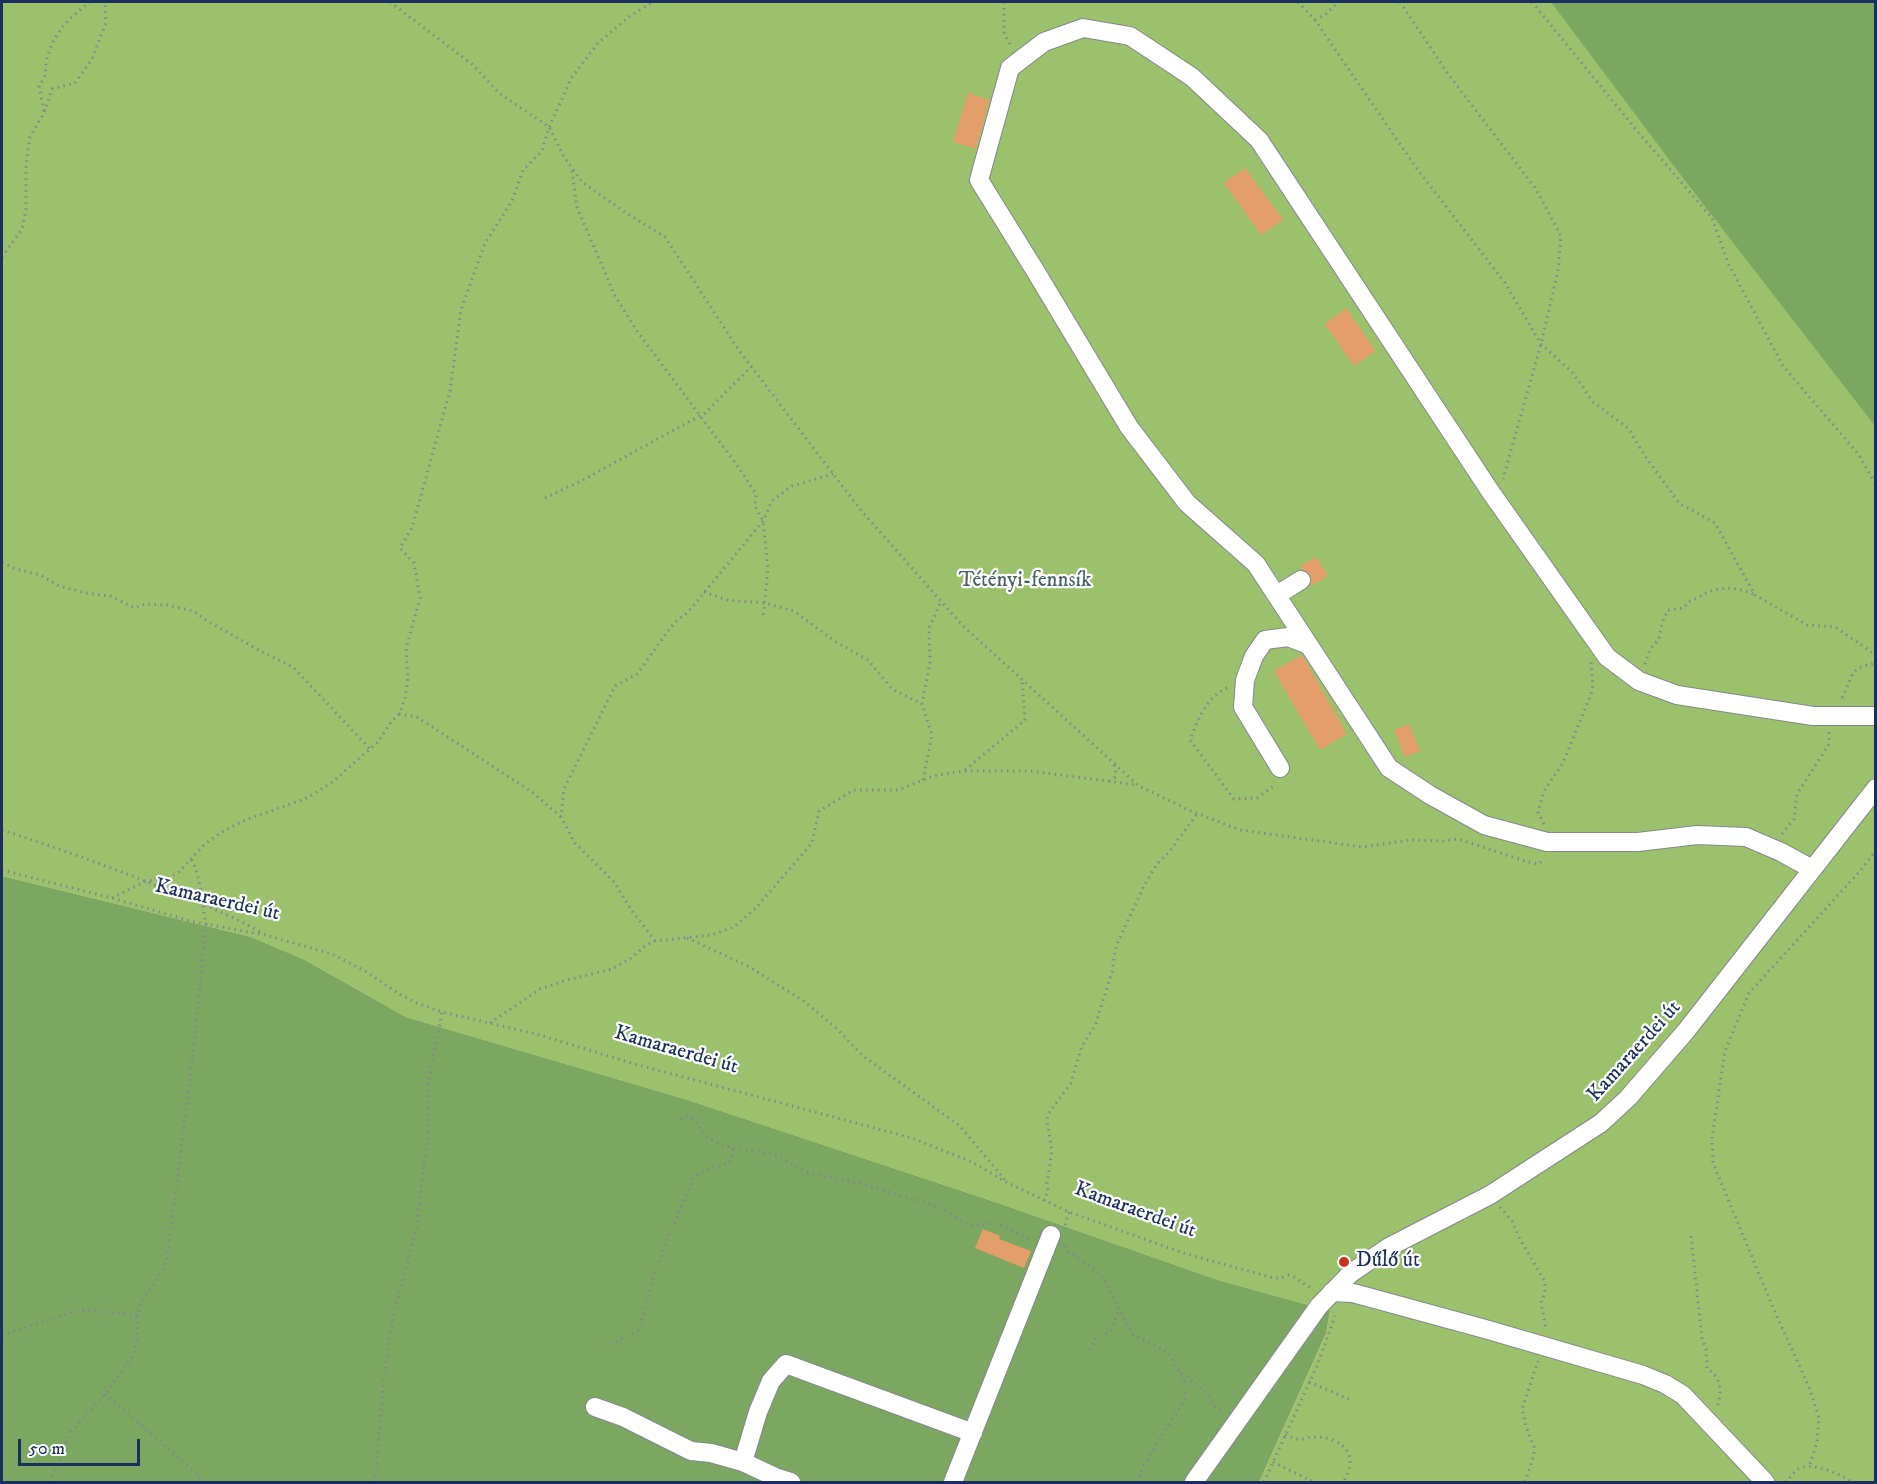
<!DOCTYPE html>
<html>
<head>
<meta charset="utf-8">
<style>
	body { margin:0 }
	#map { position:relative; width:1877px; height:1484px; overflow:hidden; background:#efdfbe; font-family:"IM FELL DW Pica",serif }
	canvas { display:block }
	.frame { position:absolute; inset:0; border:3px solid #1b2f5e; pointer-events:none }
	.scale { position:absolute; left:18px; top:1439px; width:122px; height:27px; box-sizing:border-box; border:3px solid #1b2f5e; border-top:0; padding-left:8px; font-size:18px; line-height:21px; white-space:nowrap; color:#1b2f5e; -webkit-text-stroke:4px #fff; paint-order:stroke }
</style>
</head>
<body>
<div id="map">
<canvas width="1877" height="1484"></canvas>
<div class="frame"></div>
<div class="scale">50 m</div>
</div>
<script>
const g = document.querySelector('canvas').getContext('2d');
g.lineJoin = 'round';
function fill(path, color) { g.fillStyle = color; g.fill(path, 'evenodd'); }
function trace(path, color, width, dash) { g.strokeStyle = color; g.lineWidth = width; g.lineCap = dash ? 'butt' : 'round'; g.setLineDash(dash || []); g.stroke(path); }
function drawText(font, color, halo, rows, align = 'center') {
  g.font = font + ' "IM FELL DW Pica",serif'; g.lineWidth = 4.5; g.setLineDash([]); g.textBaseline = 'middle'; g.strokeStyle = halo; g.fillStyle = color; for (const [text, x, y, turn = 0] of rows) {
    g.save(); g.translate(x, y); g.rotate((+turn || 0) * Math.PI / 180); g.textAlign = isNaN(turn) ? turn : align; if (halo) g.strokeText(text, 0, 0); g.fillText(text, 0, 0); g.restore();
  }
}
fill(new Path2D(`
	M2,2H1875V1482H1259L1326,1335L1330,1311L1218,1280L998,1203L688,1100L406,1017L303,959L251,937L2,876ZM1559,1159L1521,1186L1464,1220V1219Z`), '#9bc16c');
fill(new Path2D(`
	M1551,2H1875V426L1680,174Z
	M2,876L251,937L303,959L406,1017L688,1100L998,1203L1218,1280L1330,1311L1326,1334L1259,1482H2Z`), '#7ca760');
fill(new Path2D(`
	M968,93L989,100L976,149L953,142Z
	M1245,168L1283,220L1261,235L1224,183Z
	M1346,308L1376,351L1354,366L1325,324Z
	M1316,557L1328,576L1311,586V575L1299,567Z
	M1302,655L1347,734L1320,750L1274,671Z
	M1409,724L1420,751L1405,757L1394,730Z
	M983,1229L1000,1236L999,1239L1031,1251L1024,1268L975,1248Z`), '#e49e6a');
const minor = new Path2D(`
	M1277,595L1301,580
	M1280,768L1243,707L1245,680L1254,656L1265,640L1288,637L1309,645
	M1812,869L1781,852L1746,837L1697,835L1638,842H1547L1484,825L1430,795L1389,768L1256,564L1187,503L1129,427L1036,272L979,180L1010,68L1044,42L1083,28L1130,36L1192,77L1259,140L1490,491L1607,657L1639,681L1677,695L1813,716H1876
	M1332,1292L1353,1293L1485,1329L1643,1375L1665,1384L1683,1395L1765,1482
	M595,1407L623,1417L691,1451L711,1453L743,1462L775,1477L791,1482
	M743,1462L758,1412L771,1381L786,1364L973,1433
	M953,1482L1051,1235
	M1194,1482L1319,1306L1351,1273L1389,1247L1490,1195L1601,1123L1628,1098L1686,1031L1876,788`);
trace(minor, '#85878e', 20);
trace(new Path2D(`
	M390,2L473,65L499,93L549,127L564,157L582,182L622,210L665,237L738,349L859,508L962,625L1139,786L1191,811L1240,830L1363,847L1410,840L1443,841L1458,839L1528,862L1539,864L1544,859
	M1004,2V32L1011,46
	M1298,2L1315,20L1415,166L1505,283L1541,344L1573,373L1593,402L1628,428L1645,456L1679,503L1715,523L1755,595L1807,625L1835,627L1876,655
	M1400,2L1448,74L1536,189L1561,236L1558,271L1541,344L1503,479
	M1532,2L1638,132L1712,218L1728,263L1783,366L1859,455L1876,485
	M1315,20L1326,14L1338,2
	M44,111L39,86C48,74 44,71 47,59C53,33 70,17 90,2
	M572,171L577,207L614,294L637,331L739,468L756,494L755,506L763,521L768,569L763,618
	M2,257L22,229L26,210V165L30,137L44,113L52,89L75,83L92,59L106,23L105,2
	M545,498L581,481L705,413L751,367
	M2,563L16,569L40,575L59,586L86,593L110,596L135,608L145,604L167,605L194,611L204,619L264,653L293,667L371,750
	M704,592L727,600L765,603L794,611L836,642L868,660L892,689L922,704
	M1645,664L1650,649L1659,639L1662,623L1668,610L1684,608C1688,601 1693,600 1699,597C1717,586 1734,586 1753,594
	M1227,688C1206,697 1198,720 1190,740L1234,799L1257,798L1275,785
	M1842,698C1854,675 1847,669 1876,663
	M399,714L417,717L532,792L561,817
	M965,770L1025,720L1022,679
	M923,780L932,735L922,704L930,662L929,628L941,602
	M1109,781L1115,777L1116,770L1113,762
	M1544,824L1538,812L1544,791L1563,763L1593,689L1591,662
	M2,830C57,848 111,867 165,889C198,902 230,915 261,932
	M1782,834L1794,819L1797,794L1829,744V731
	M2,870L112,898L190,921L265,935L332,954L367,972L399,994L417,1003L442,1012L536,1034L631,1063L912,1138L972,1162L1006,1182L1069,1212L1186,1254L1274,1278H1281L1289,1275C1298,1278 1303,1285 1313,1288
	M112,898L146,881L163,879L177,874L205,844L222,832L245,820L307,798L331,783L378,742L391,722L399,714L405,699L408,677L406,649L420,598L414,563L400,548L412,528L450,391L461,310L485,243L512,201L523,170L542,151L549,127L572,77L598,43L629,17L652,2
	M687,938L748,966L805,1002L836,1028L863,1056L960,1126L1005,1180
	M655,941L632,911L614,882L575,843L561,817L564,789L615,686L637,674L674,623L688,612L763,521L772,501L792,486L833,474
	M490,1023L540,989L567,980L612,969L630,959L645,946L655,941L711,935L734,927L756,908L812,843L819,811L854,790H898L933,776L963,771H1030L1138,785
	M681,1119L685,1116L693,1118L707,1137L722,1145L737,1149L767,1153L778,1156L802,1170L813,1174L863,1184L942,1208L966,1224L973,1226L991,1223L1001,1225L1031,1241
	M1044,1201L1048,1190L1047,1183L1052,1151L1047,1120L1048,1114L1071,1083L1082,1046L1095,1026L1112,972L1116,946L1145,884L1157,864L1169,852L1197,814
	M1500,1207L1512,1221L1520,1239L1545,1282V1294L1541,1301L1546,1329
	M1065,1225L1069,1212
	M1691,1236L1702,1338L1706,1349L1707,1369C1722,1377 1722,1393 1717,1407
	M1065,1246L1068,1251L1101,1274L1133,1335L1169,1353L1184,1381L1185,1399L1144,1465L1137,1482
	M2,1335L70,1313L85,1310L137,1315
	M605,1344H615C622,1336 634,1336 640,1328L655,1270L693,1178C706,1167 717,1169 730,1162L733,1148
	M1090,1350L1095,1339L1111,1331L1119,1310
	M1181,1373C1190,1378 1197,1384 1204,1391C1213,1399 1210,1406 1223,1412
	M1309,1382L1351,1400
	M105,1394L194,1471L203,1482
	M1285,1435C1290,1437 1295,1439 1299,1439C1304,1440 1308,1437 1313,1437C1326,1436 1345,1442 1349,1455C1352,1465 1348,1474 1343,1482
	M1273,1462L1314,1482
	M1810,1464L1817,1442L1819,1418L1810,1389L1774,1310L1713,1163L1712,1138L1725,1051L1749,993L1861,870L1876,850
	M50,1482L71,1432L105,1394L134,1355L137,1337V1315L140,1305L162,1272L167,1258L189,1090L206,924C201,902 202,879 191,859
	M375,1482L384,1375L394,1311L416,1230L428,1135L429,1113L427,1098L429,1079L442,1012
	M1264,1482L1317,1366L1335,1316
	M1525,1482L1534,1455V1447L1526,1426L1522,1409L1538,1361
	M1785,1482C1791,1478 1793,1472 1798,1469C1811,1461 1840,1474 1852,1482`), '#85878e', 3, [1.5, 4.5]);
trace(minor, '#fff', 18);
for (const [x, y, r, color] of [
	[1344,1262,6,"#c8321e"]
]) { const dot = new Path2D(); dot.arc(x, y, r, 0, 2 * Math.PI); g.fillStyle = color; g.fill(dot); trace(dot, '#fff', 2); }
drawText('21px', '#486263', '#fff', [
	["Tétényi-fennsík",1025,582]
]);
drawText('21px', '#1b2f5e', '#fff', [
	["Kamaraerdei út",217,901,13],
	["Kamaraerdei út",676,1051,16],
	["Kamaraerdei út",1635,1052,-48],
	["Kamaraerdei út",1135,1211,20]
]);
drawText('21px', '#1b2f5e', '#fff', [
	["Dűlő út",1356,1262]
], 'left');
</script>
</body>
</html>
